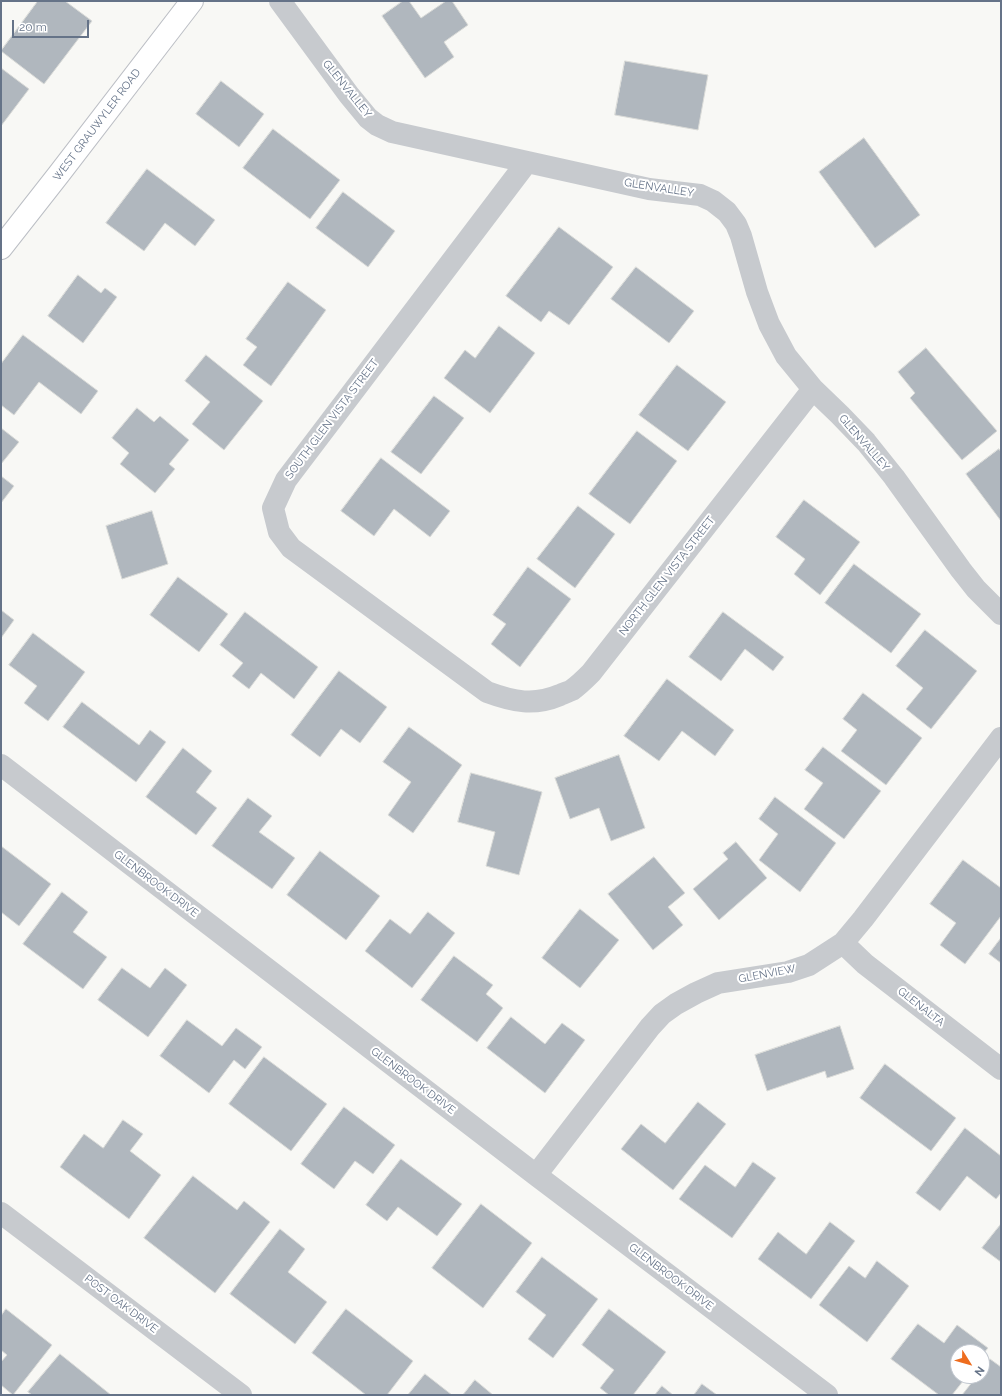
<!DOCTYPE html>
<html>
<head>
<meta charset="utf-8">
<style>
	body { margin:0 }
	#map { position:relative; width:1002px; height:1396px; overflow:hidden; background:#f8f8f5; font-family:Raleway,sans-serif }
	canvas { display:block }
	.frame { position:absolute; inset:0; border:2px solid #657388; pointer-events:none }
	.north { position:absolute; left:950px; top:1344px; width:40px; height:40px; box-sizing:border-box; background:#fff; border:1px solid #c1c7cf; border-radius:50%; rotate:127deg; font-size:11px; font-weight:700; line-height:16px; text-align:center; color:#657388 }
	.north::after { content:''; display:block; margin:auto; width:14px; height:18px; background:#ee6d1f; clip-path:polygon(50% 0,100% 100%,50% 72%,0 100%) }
	.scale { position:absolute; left:12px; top:20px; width:77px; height:18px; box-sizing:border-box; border:2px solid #657388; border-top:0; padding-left:5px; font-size:12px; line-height:14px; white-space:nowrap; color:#657388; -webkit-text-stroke:3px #fff; paint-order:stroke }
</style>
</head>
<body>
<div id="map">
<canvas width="1002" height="1396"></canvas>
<div class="frame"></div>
<div class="north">N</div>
<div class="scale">20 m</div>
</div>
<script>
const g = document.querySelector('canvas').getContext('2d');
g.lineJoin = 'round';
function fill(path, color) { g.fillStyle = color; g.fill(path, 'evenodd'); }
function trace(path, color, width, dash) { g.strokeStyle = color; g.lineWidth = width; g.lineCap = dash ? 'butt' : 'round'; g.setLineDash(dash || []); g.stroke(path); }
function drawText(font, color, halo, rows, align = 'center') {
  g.font = font + ' Raleway,sans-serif'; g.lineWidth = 4; g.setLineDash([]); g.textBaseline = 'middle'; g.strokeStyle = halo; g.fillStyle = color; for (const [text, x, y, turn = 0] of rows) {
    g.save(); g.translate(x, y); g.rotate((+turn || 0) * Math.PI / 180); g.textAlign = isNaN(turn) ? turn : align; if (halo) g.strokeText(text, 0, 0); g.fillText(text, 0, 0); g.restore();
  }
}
const building = new Path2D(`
	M38,1H65L92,21L44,84L1,51Z
	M403,1H409L421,18L446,1H452L468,25L444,42L454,57L425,78L382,16Z
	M625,61L708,75L698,130L615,115Z
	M1,68L29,89L1,126Z
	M221,81L264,114L239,147L196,114Z
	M273,129L340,180L310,219L243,168Z
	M864,138L920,215L875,248L819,172Z
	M147,169L215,220L195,246L165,223L144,251L106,223Z
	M343,192L395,231L368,267L316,228Z
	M559,227L613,267L569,325L549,311L541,322L506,296Z
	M636,267L694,311L669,343L611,299Z
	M78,275L101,293L105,288L117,297L83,343L48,316Z
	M288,282L326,310L271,386L243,365L257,347L246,339Z
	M499,326L535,353L490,413L444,378L465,350L475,358Z
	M23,335L98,391L81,414L39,382L14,415L1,405V364Z
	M926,348L997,431L962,460L910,398L915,393L898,372Z
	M206,355L263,401L224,450L192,424L210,402L185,381Z
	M677,365L726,402L688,451L639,415Z
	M434,396L464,418L421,474L391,452Z
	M137,408L154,422L160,416L189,440L169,464L175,469L155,493L120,464L129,453L112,438Z
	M1,428L19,442L1,464Z
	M637,431L677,461L630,524L589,494Z
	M999,449L1001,452V521L966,474Z
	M381,458L450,511L430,537L394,509L374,536L341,511Z
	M1,476L14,486L1,503Z
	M804,500L860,542L820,595L794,574L805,559L776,537Z
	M578,506L615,534L575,588L537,559Z
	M152,511L168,564L122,579L106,526Z
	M854,564L921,614L891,653L825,603Z
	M528,567L571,599L520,667L491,644L506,624L493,615Z
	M178,577L228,614L199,652L150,615Z
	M1,610L14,620L1,638Z
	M245,612L318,667L294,699L261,673L249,689L232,676L243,663L220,645Z
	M723,612L784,657L773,671L745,649L721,681L689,657Z
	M925,630L977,671L931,729L906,709L923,688L896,666Z
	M33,633L85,672L48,721L24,703L37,686L9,665Z
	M339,671L387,707L360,743L341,729L320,757L291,735Z
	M667,679L734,730L715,756L682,731L659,761L624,736Z
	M863,693L922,738L886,785L841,751L857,730L843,719Z
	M82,702L139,745L150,730L166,742L136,782L63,727Z
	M409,727L462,765L413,833L388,815L411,782L383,762Z
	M823,747L881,791L844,839L804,809L823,783L805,770Z
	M183,748L212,771L196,792L217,808L196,835L146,797Z
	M619,755L645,828L611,841L599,808L570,819L555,778Z
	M471,773L542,792L519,875L486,866L495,832L458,822Z
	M775,797L836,843L800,892L759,860L778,834L759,819Z
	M248,798L272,816L259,832L295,858L272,889L212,846Z
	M736,842L767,878L719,920L693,889L728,859L723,853Z
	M1,846L51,884L19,926L1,912Z
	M320,851L380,896L346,940L287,895Z
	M654,857L685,893L668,907L683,925L653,950L608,894Z
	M963,860L1001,888V916L965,964L940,945L956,923L930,904Z
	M62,892L88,912L73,932L107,957L83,989L23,944Z
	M580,909L619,940L580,988L542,958Z
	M428,912L455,933L412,988L365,951L390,919L410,934Z
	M1001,938V963L989,954Z
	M454,956L493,985L486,994L503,1008L477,1042L421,1000Z
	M122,968L150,988L165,968L187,985L148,1037L98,1000Z
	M511,1017L545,1044L562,1023L585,1040L545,1093L487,1048Z
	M187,1020L222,1046L236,1028L262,1047L245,1069L234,1060L209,1093L160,1056Z
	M840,1026L854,1069L827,1078L825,1071L767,1091L755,1055Z
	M264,1057L327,1104L291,1151L229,1104Z
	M885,1064L956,1118L931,1151L860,1098Z
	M698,1102L726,1124L673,1190L621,1149L641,1124L665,1143Z
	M344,1107L395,1145L373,1174L355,1161L334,1189L301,1164Z
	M123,1120L143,1134L130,1151L161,1175L129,1219L60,1167L84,1134L103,1148Z
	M965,1128L1001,1156V1193L996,1199L967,1176L940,1211L916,1193Z
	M401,1159L462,1204L437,1236L398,1207L387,1221L366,1205Z
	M753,1162L776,1178L732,1238L679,1199L705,1165L735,1187Z
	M193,1176L237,1210L244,1201L270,1222L215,1293L144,1238Z
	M481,1204L532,1243L483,1308L432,1268Z
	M830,1222L855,1241L811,1299L758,1259L778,1232L806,1254Z
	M1001,1224V1262L982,1248Z
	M280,1229L305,1249L288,1272L327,1302L295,1344L230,1294Z
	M542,1257L598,1299L553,1358L528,1339L546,1315L516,1292Z
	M877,1261L909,1286L867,1342L819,1305L849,1266L865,1278Z
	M6,1309L52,1345L13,1395L1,1385V1362L7,1355L1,1350V1316Z
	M346,1309L413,1361L387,1395H366L312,1353Z
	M609,1309L666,1352L633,1395H609L600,1388L614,1370L582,1345Z
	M918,1324L944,1343L957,1325L988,1348L982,1355V1352H958V1376H967L952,1395H939L891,1359Z
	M60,1354L111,1395H32L28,1392Z
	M990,1359L1001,1367V1395H962L977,1376H982V1369Z
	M425,1374L452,1395H408Z
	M475,1380L493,1395H463Z
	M702,1384L717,1395H694Z
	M662,1386L673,1395H655Z`);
fill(building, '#b0b7be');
trace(building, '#d9dad7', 1);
const secondary = new Path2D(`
	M1,248L59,174L192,1`);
trace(secondary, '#bcbfc5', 24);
trace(new Path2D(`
	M280,1L349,95L368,118L377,125L392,132L649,189L700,195L713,201L727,212L736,224L741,236L757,292L769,324L786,356L813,389L840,415L866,442L894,477L961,570L976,589L1001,614
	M527,162L286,480L273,508L279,532L291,548L487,692C514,702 534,706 560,695C564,693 568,692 572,690C579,685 585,679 591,673L813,389
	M1,765L536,1175L827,1395
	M843,943L865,964L1001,1069
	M536,1175L650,1027L662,1014L676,1004L696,993L718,983L788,972L809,965L843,943L863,919L1001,738
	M1,1213L241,1395`), '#c7cace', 22);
trace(secondary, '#fff', 22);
drawText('11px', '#657388', '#fff', [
	["GLENVALLEY",347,89,51],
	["WEST GRAUWYLER ROAD",97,125,-53],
	["GLENVALLEY",659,188,9],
	["SOUTH GLEN VISTA STREET",332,419,-53],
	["GLENVALLEY",864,443,49],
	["NORTH GLEN VISTA STREET",667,576,-52],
	["GLENBROOK DRIVE",156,884,37],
	["GLENVIEW",767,974,-11],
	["GLENALTA",921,1007,38],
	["GLENBROOK DRIVE",413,1081,37],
	["GLENBROOK DRIVE",671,1277,37],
	["POST OAK DRIVE",121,1304,37]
]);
</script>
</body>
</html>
